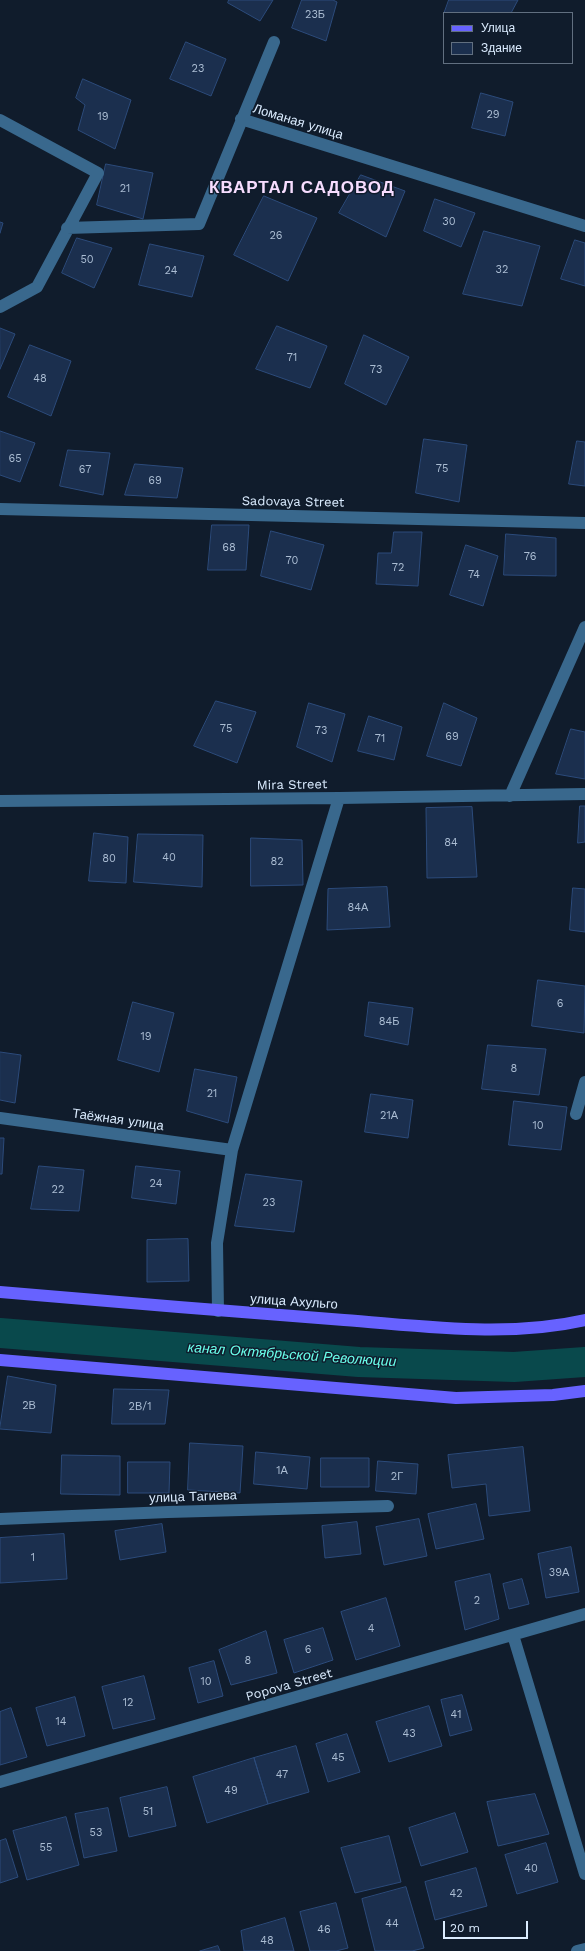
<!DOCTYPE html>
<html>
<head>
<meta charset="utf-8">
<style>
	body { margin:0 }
	#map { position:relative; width:585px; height:1951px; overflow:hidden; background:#101c2c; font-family:"Work Sans",sans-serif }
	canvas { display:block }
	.legend { position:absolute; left:443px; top:12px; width:130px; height:52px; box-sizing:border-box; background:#101c2c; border:1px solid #616f80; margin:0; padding:5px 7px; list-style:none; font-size:12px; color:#dbecff }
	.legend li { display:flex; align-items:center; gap:8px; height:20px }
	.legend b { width:20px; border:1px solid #616f80 }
	.scale { position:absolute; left:443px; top:1921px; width:85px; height:18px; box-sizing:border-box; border:2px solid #dbecff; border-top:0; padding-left:5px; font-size:12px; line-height:14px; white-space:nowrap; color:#dbecff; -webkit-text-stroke:3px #101c2c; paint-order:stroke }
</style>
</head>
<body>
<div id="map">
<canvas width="585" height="1951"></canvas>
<ul class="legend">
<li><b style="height:5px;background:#6762ff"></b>Улица</li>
<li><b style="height:11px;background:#1b2f4e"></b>Здание</li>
</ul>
<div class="scale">20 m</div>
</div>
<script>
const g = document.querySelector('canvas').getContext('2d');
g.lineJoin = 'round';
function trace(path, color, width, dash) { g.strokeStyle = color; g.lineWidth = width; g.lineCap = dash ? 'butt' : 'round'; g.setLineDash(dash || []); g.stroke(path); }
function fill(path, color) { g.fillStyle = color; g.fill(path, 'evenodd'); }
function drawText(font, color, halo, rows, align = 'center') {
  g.font = font + ' "Work Sans",sans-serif'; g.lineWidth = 3; g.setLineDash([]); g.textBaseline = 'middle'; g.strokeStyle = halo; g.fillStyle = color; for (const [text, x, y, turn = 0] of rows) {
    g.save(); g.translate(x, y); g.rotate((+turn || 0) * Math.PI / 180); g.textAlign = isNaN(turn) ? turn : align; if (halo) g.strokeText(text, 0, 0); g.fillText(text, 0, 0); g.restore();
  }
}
trace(new Path2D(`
	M0,1333L359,1362L514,1367L585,1362`), '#09494c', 30);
const building = new Path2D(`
	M229,0H273L260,21L228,3Z
	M302,0H333L337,2L326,41L292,28Z
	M449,0H518L511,13L444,14Z
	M186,42L226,59L211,96L170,79Z
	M83,79L131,100L115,149L78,130L85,105L76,98Z
	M481,93L513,102L505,136L472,128Z
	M106,164L153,173L143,219L97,205Z
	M361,175L405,191L386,237L339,213Z
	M264,196L317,218L288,281L234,255Z
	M435,199L475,213L461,247L424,231Z
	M0,222L3,223L0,233Z
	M484,231L540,246L522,306L463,294Z
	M77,238L112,248L94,288L62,273Z
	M575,240L585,243V286L561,279Z
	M150,244L204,256L192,297L139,285Z
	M277,326L327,346L310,388L256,369Z
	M0,328L15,334L0,369Z
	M364,335L409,357L386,405L345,384Z
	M30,345L71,361L51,416L8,397Z
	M0,431L35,443L20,482L0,475Z
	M424,439L467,445L459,502L416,493Z
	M577,441L585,442V486L569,484Z
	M68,450L110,453L103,495L60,486Z
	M135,464L183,468L177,498L125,495Z
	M212,525H249L246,570H208Z
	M271,531L324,545L311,590L261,576Z
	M394,532H422L418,586L376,584L378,553H391Z
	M506,534L556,538V576L504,575Z
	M466,545L498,556L483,606L450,595Z
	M216,701L256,712L237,763L194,746Z
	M309,703L345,714L332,762L297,747Z
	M444,703L477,718L461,766L427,756Z
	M369,716L402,727L394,760L358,751Z
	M571,729L585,732V779L556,774Z
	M580,806H585V842L578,843Z
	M472,807L477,877L427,878L426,808Z
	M94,833L128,837L126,883L89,881Z
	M138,834L203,835L202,887L134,882Z
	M251,838L302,840L303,885L251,886Z
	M387,887L390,927L327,930L328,889Z
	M573,888L585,889V932L570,930Z
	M538,980L585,986L584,1033L532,1026Z
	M133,1002L174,1013L159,1072L118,1060Z
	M369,1002L413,1008L408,1045L365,1036Z
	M488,1045L546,1049L539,1095L482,1089Z
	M0,1052L21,1055L15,1103L0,1100Z
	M195,1069L237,1077L228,1123L187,1111Z
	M371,1094L413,1100L408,1138L365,1132Z
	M514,1101L567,1107L561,1150L509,1145Z
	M0,1138H4L2,1174H0Z
	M39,1166L84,1170L79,1211L31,1209Z
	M136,1166L180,1171L176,1204L132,1198Z
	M246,1174L302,1181L294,1232L235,1226Z
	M188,1239L189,1281L147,1282V1240Z
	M8,1376L56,1385L51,1433L0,1429Z
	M114,1389L169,1390L165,1424H112Z
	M190,1443L243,1446L240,1493L188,1490Z
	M523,1447L530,1511L489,1516L486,1484L452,1488L448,1455Z
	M256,1452L310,1457L307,1489L254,1484Z
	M62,1455L120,1456V1495L61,1494Z
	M321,1458H369V1487H321Z
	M378,1461L418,1464L416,1494L376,1491Z
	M128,1462H170L169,1493H128Z
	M476,1504L484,1539L436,1549L428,1514Z
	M419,1519L427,1556L384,1565L376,1527Z
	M357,1522L361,1554L325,1558L322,1526Z
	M162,1524L166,1552L120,1560L115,1531Z
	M64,1534L67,1579L0,1583V1538Z
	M571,1547L579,1592L546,1598L538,1554Z
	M490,1574L499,1619L465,1630L455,1582Z
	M522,1579L529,1604L509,1609L503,1584Z
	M386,1598L400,1646L356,1660L341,1612Z
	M323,1628L333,1660L294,1673L284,1640Z
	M266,1631L277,1673L231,1685L219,1650Z
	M214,1661L223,1696L198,1703L189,1668Z
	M144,1676L155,1719L113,1729L102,1687Z
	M462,1695L472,1730L450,1736L441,1700Z
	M75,1697L85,1736L47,1746L36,1708Z
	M429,1706L442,1746L389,1762L376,1722Z
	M11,1708L27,1757L0,1765V1712Z
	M347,1734L360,1772L328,1782L316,1744Z
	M296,1746L309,1792L268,1804L254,1758Z
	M254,1758L268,1804L207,1823L193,1777Z
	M167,1787L176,1826L129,1837L120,1798Z
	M535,1794L549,1834L498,1846L487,1802Z
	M108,1808L117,1851L84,1858L75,1814Z
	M455,1813L468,1852L421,1866L409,1828Z
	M66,1817L79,1865L27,1880L13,1831Z
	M389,1836L401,1882L355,1893L341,1848Z
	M6,1839L18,1877L0,1883V1841Z
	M546,1843L558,1882L517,1894L505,1855Z
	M476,1868L487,1906L435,1920L425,1882Z
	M406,1887L424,1948L412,1951H375L362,1899Z
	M336,1903L348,1948L336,1951H310L300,1912Z
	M285,1918L294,1951H244L241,1931Z
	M218,1946L220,1951H200Z`);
fill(building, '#1b2f4e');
trace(building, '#2c4b7b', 1);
trace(new Path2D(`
	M241,119L585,226
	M0,120L98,173L37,287L0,307
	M67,228L199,224L274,42
	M0,509L585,523
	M510,796L585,627
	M0,801L339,798L585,794
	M576,1114L585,1082
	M0,1118L232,1150
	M218,1311L217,1243L232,1150L339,798
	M0,1519L168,1512L388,1506
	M513,1635L585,1874
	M0,1782L585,1614
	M577,1951L585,1949`), '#39688d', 12);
trace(new Path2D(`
	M0,1292C115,1302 229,1311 344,1320C424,1326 506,1338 585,1320
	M0,1360L456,1398L553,1395L585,1391`), '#6762ff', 12);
drawText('11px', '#abbdd3', null, [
	["23Б",315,15],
	["23",198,69],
	["29",493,115],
	["19",103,117],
	["21",125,189],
	["30",449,222],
	["26",276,236],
	["50",87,260],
	["32",502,270],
	["24",171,271],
	["71",292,358],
	["73",376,370],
	["48",40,379],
	["65",15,459],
	["75",442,469],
	["67",85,470],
	["69",155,481],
	["68",229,548],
	["76",530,557],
	["70",292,561],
	["72",398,568],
	["74",474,575],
	["75",226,729],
	["73",321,731],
	["69",452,737],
	["71",380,739],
	["84",451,843],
	["40",169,858],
	["80",109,859],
	["82",277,862],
	["84А",358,908],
	["6",560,1004],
	["84Б",389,1022],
	["19",146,1037],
	["8",514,1069],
	["21",212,1094],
	["21А",389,1116],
	["10",538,1126],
	["24",156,1184],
	["22",58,1190],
	["23",269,1203],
	["2В",29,1406],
	["2В/1",140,1407],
	["1А",282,1471],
	["2Г",397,1477],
	["1",33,1558],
	["39А",559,1573],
	["2",477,1601],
	["4",371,1629],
	["6",308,1650],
	["8",248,1661],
	["10",206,1682],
	["12",128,1703],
	["41",456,1715],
	["14",61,1722],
	["43",409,1734],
	["45",338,1758],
	["47",282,1775],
	["49",231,1791],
	["51",148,1812],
	["53",96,1833],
	["55",46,1848],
	["40",531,1869],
	["42",456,1894],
	["44",392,1924],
	["46",324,1930],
	["48",267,1941]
]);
drawText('13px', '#dbecff', '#101c2c', [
	["Ломаная улица",298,122,17],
	["Sadovaya Street",293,502,1],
	["Mira Street",292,785,-1],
	["Таёжная улица",118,1120,8],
	["улица Ахульго",294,1302,4],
	["улица Тагиева",193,1497,-2],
	["Popova Street",289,1685,-16]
]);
drawText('italic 14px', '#69ffeb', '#101c2c', [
	["канал Октябрьской Революции",292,1355,4]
]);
g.letterSpacing = '1px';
drawText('bold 17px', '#f7ddff', '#101c2c', [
	["КВАРТАЛ САДОВОД",302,188]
]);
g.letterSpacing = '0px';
</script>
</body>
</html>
